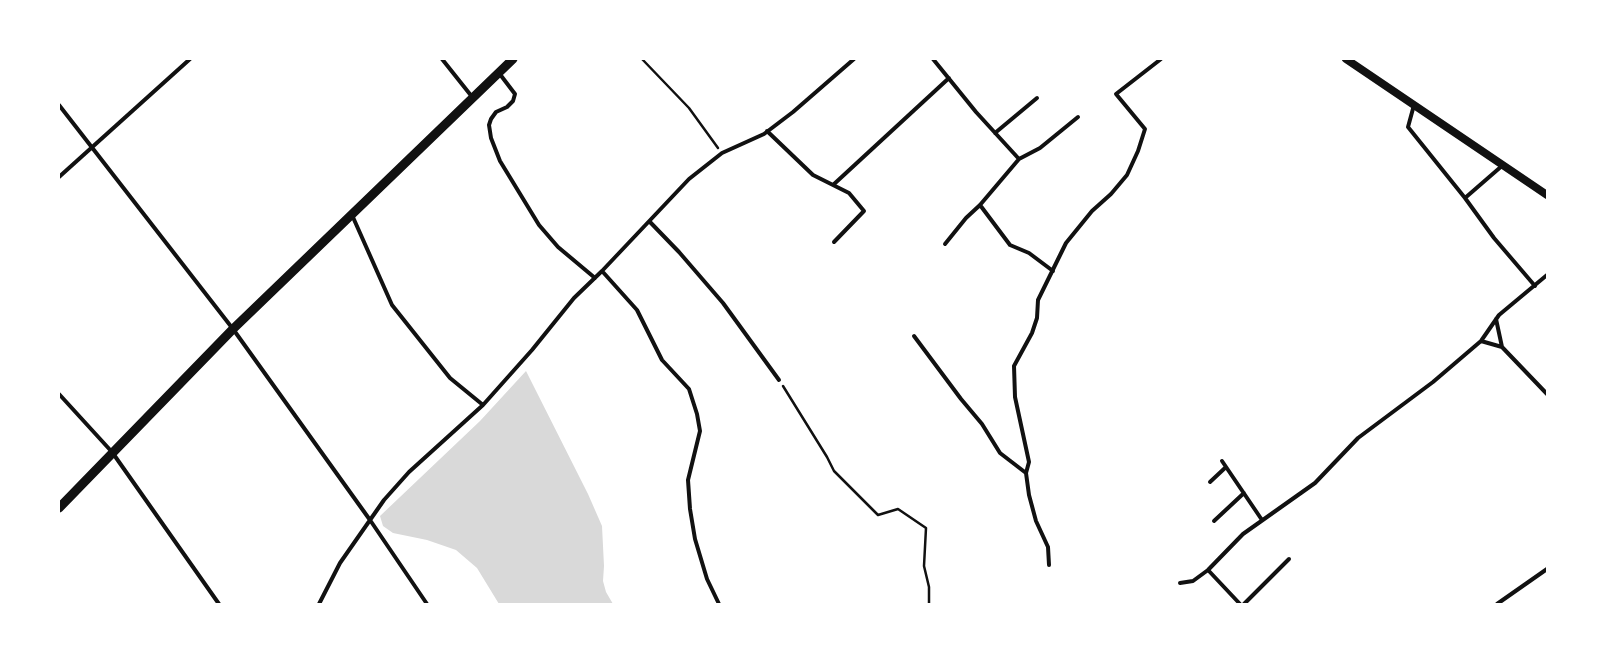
<!DOCTYPE html>
<html>
<head>
<meta charset="utf-8">
<style>
	body { margin:0 }
	#map { position:relative; width:1606px; height:663px; overflow:hidden; background:#fff; font-family:"Golos Text",sans-serif }
	canvas { display:block }
	.frame { position:absolute; inset:0; border:60px solid #fff; pointer-events:none }
</style>
</head>
<body>
<div id="map">
<canvas width="1606" height="663"></canvas>
<div class="frame"></div>
</div>
<script>
const g = document.querySelector('canvas').getContext('2d');
g.lineJoin = 'round';
function fillPath(path, color) { g.fillStyle = color; g.fill(path, 'evenodd'); }
const toPath = rows => new Path2D(rows.map(r => 'M' + r).join(''));
function strokePath(path, color, width, dash) { g.strokeStyle = color; g.lineWidth = width; g.lineCap = dash ? 'butt' : 'round'; g.setLineDash(dash || []); g.stroke(path); }
const water = toPath([
	[526,371,588,494,602,526,604,566,603,581,606,592,613,604,499,604,477,568,456,550,427,540,393,533,383,526,380,516,480,421]
]);
const path = toPath([
	[642,59,689,108,718,148],
	[783,386,827,457,834,471,878,515,898,509,926,528,924,566,929,587,929,604]
]);
const minor = toPath([
	[442,59,473,98],
	[933,59,976,112,1019,159],
	[499,73,515,94,513,101,507,107,496,112,491,119,489,125,491,138,500,161,539,225,558,247,595,278],
	[59,105,233,329,370,520,427,604],
	[1414,105,1408,127,1465,198,1494,238,1535,286],
	[767,131,813,175,849,193,864,211,834,242],
	[995,133,1037,98],
	[59,177,190,59],
	[833,185,949,78],
	[1465,198,1503,165],
	[980,205,1010,245,1029,253,1053,271],
	[352,215,392,305,450,378,483,405],
	[650,222,679,252,723,303,779,380],
	[945,244,966,218,980,205,1019,159,1040,148,1078,117],
	[602,271,637,310,662,360,689,389,697,414,700,431,688,480,690,509,695,539,707,579,719,604],
	[1496,319,1502,347,1547,394],
	[914,336,961,399,982,424,1000,453,1026,473],
	[1481,341,1502,347],
	[59,394,112,452,219,604],
	[1222,461,1262,520],
	[1210,482,1226,467],
	[1214,521,1244,493],
	[1049,565,1048,547,1036,521,1029,495,1026,473,1029,462,1015,397,1014,366,1032,333,1037,318,1038,300,1066,243,1092,211,1111,194,1127,175,1138,151,1145,129,1116,94,1161,59],
	[1208,570,1240,604],
	[1180,583,1193,581,1208,570,1243,534,1315,483,1358,438,1433,382,1481,341,1499,315,1547,275],
	[319,604,340,563,384,500,409,472,483,405,532,350,574,298,602,271,689,179,722,153,764,134,793,112,854,59],
	[1244,604,1289,559],
	[1497,604,1547,569]
]);
const secondary = toPath([
	[1346,59,1547,195]
]);
const primary = toPath([
	[59,508,233,329,513,59]
]);
fillPath(water, '#d9d9d9');
strokePath(path, '#111', 2.5);
strokePath(minor, '#111', 4);
strokePath(secondary, '#111', 8);
strokePath(primary, '#111', 9);
</script>
</body>
</html>
